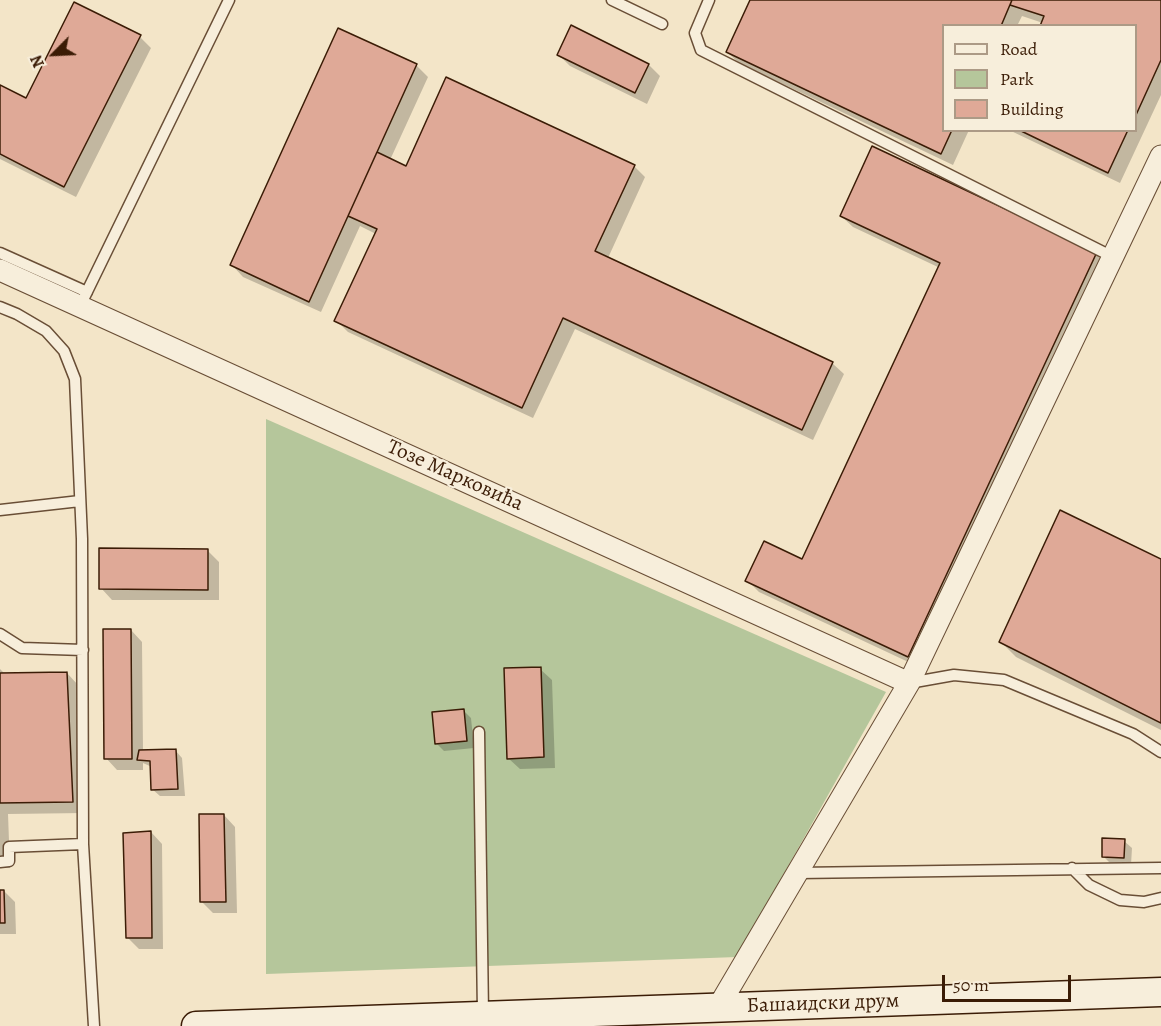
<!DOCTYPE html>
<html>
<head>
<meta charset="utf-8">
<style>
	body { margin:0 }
	#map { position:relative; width:1161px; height:1026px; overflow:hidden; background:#f3e5c8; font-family:Alegreya,serif }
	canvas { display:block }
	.legend { position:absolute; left:942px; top:24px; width:195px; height:108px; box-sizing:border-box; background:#f7eedb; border:2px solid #ac9a86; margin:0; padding:8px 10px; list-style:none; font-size:18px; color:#3b1c06 }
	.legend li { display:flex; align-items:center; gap:12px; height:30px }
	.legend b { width:30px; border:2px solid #ac9a86 }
	.north { position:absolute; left:24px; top:24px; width:60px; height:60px; -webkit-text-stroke:4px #f7eedb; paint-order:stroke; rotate:246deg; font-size:16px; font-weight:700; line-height:24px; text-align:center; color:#3b1c06 }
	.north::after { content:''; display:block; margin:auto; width:21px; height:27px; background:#3b1c06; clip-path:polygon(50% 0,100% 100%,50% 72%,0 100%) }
	.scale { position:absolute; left:942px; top:975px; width:129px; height:27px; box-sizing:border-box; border:3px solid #3b1c06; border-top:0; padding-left:8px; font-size:18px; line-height:21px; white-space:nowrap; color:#3b1c06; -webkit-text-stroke:4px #f7eedb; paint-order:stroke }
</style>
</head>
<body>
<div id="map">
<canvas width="1161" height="1026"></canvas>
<ul class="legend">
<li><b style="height:8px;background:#f7eedb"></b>Road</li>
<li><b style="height:16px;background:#b5c69b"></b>Park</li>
<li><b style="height:16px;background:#dfa997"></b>Building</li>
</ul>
<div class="north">N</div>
<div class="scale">50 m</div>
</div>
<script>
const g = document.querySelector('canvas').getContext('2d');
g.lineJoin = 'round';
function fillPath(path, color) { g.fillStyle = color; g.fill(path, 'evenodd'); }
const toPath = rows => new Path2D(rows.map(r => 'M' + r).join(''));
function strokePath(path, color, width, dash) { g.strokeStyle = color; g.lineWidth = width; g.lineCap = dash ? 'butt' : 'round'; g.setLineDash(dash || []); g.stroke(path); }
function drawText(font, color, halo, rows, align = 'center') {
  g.font = font + ' Alegreya,serif'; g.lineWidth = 4.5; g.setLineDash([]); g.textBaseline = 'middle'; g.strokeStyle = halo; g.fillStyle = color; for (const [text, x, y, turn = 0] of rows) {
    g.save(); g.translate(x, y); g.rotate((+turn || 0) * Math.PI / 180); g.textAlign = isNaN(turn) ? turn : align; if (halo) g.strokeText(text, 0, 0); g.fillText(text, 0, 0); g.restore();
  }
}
const green = toPath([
	[266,419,886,692,737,957,266,974]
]);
const shadow = toPath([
	[752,0,1161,0,1161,95,1120,183,1009,130,1136,130,1136,26,1043,23,1022,16,1017,26,944,26,944,130,969,130,953,165,739,63,727,52],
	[339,30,417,66,428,77,390,160,406,168,634,166,645,177,608,258,832,363,844,374,813,440,575,329,533,418,348,332,336,320,376,234,360,226,321,312,243,277,232,265],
	[140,37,151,48,76,197,0,159,0,87,26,100],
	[559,55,649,65,660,76,647,104,570,66],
	[841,216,1096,254,1107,265,919,667,759,592,747,580,803,561,940,268,853,227],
	[208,551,219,562,219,600,112,600,101,588],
	[1161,560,1161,730,1016,657,1000,641],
	[131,630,142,642,143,751,175,750,182,758,185,796,160,796,152,789,152,767,143,763,143,770,117,770,106,758],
	[0,669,6,675,67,673,78,685,84,813,8,814,10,868,0,868],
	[540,669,552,680,555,768,520,769,508,758],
	[464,711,471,718,474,748,444,751,436,743],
	[224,815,235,827,237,913,213,913,202,902],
	[151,832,162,844,163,949,139,949,127,937],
	[1124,841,1132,848,1131,865,1111,864,1103,856],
	[0,891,4,891,15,902,16,934,0,934]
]);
const building = toPath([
	[750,0,1012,0,1001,26,944,26,944,130,952,130,941,154,726,52,750,0],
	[1012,0,1161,0,1161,60,1136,115,1136,26,1040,26,1044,16,1010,5,1012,0],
	[74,2,141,35,64,187,0,154,0,85,26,98,74,2],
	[571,25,649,64,635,93,557,55,571,25],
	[338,28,417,64,309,302,230,265,338,28],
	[446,77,635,165,595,251,833,362,802,430,563,318,522,408,334,321,377,229,348,216,377,152,406,166,446,77],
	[1019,130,1128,130,1108,173,1019,130],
	[872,146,1097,252,908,657,745,581,764,541,802,559,940,263,840,216,872,146],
	[1060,510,1161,559,1161,723,999,642,1060,510],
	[99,548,208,549,208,590,99,589,99,548],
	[103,629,131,629,132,759,104,759,103,629],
	[541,667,544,757,507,759,504,668,541,667],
	[67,672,73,802,0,803,0,673,67,672],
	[464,709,467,741,435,744,432,712,464,709],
	[176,749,178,789,151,790,150,761,137,760,139,750,176,749],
	[199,814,224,814,226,902,200,902,199,814],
	[151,831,152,938,126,938,123,833,151,831],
	[1102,838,1125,839,1124,858,1102,857,1102,838],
	[0,890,4,890,5,923,0,923,0,890]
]);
const lane = toPath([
	[612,0,662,24],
	[709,0,695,33,701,50,1113,257],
	[0,253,87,292],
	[80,306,229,0],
	[0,307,17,314,46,331,64,351,75,379,82,539,83,844,94,1026],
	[0,510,80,501],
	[0,634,22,648,83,650],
	[909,683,954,675,1004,680,1133,734,1161,752],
	[479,732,483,1014],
	[0,862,9,861,9,847,83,844],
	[1072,868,1089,885,1120,900,1144,902,1161,898],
	[797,873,1161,868]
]);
const street = toPath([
	[0,270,909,683],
	[717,1009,909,683,1161,156]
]);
const secondary = toPath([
	[196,1026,1161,992]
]);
const streetNames = [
	["Тозе Марковића",455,476,24],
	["Башаидски друм",823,1004,-2]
];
fillPath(green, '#b5c69b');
fillPath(shadow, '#0003');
fillPath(building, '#dfa997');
strokePath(building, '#3b1c06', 1.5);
strokePath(lane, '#694e36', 13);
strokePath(street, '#694e36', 23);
strokePath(secondary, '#3b1c06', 31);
strokePath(lane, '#f7eedb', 10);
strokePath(street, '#f7eedb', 21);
strokePath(secondary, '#f7eedb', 28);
drawText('21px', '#3b1c06', '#f7eedb', streetNames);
</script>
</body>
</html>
